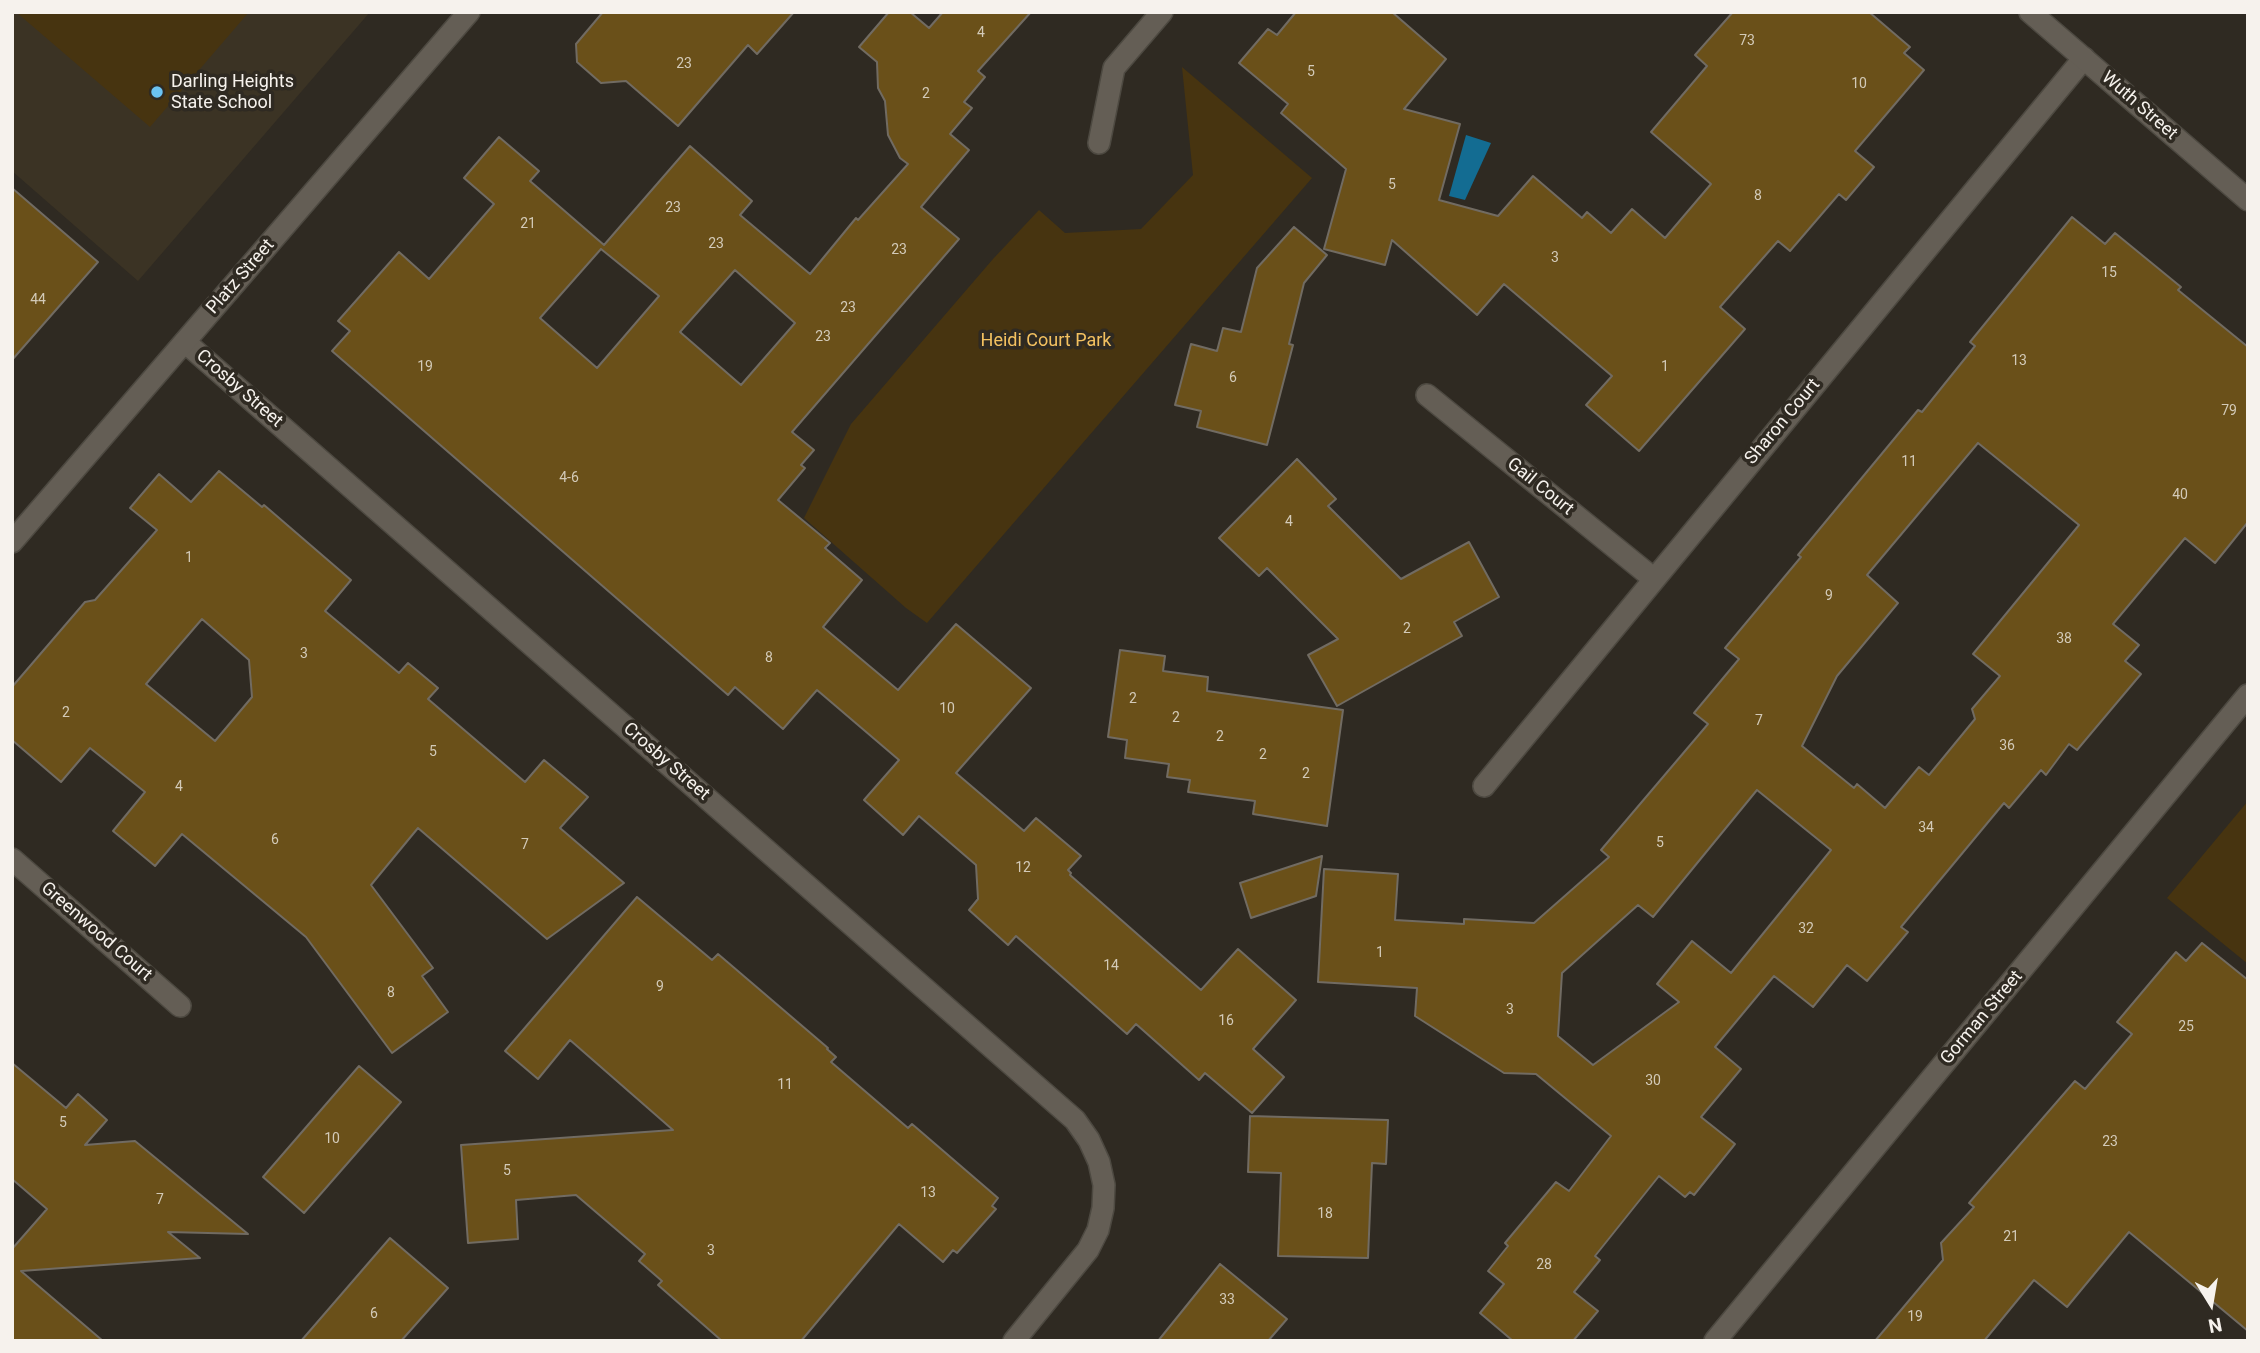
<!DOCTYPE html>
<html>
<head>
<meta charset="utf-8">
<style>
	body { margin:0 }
	#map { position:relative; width:2260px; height:1353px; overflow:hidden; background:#2f2a22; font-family:Roboto,sans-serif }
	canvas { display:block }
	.frame { position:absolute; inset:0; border:14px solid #f6f2ed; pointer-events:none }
	.north { position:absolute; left:2176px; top:1269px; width:70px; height:70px; -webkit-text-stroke:5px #2f2a22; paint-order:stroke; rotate:169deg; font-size:19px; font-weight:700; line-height:28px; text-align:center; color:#f6f2ed }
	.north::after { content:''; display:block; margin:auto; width:24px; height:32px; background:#f6f2ed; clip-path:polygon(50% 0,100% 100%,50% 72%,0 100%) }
</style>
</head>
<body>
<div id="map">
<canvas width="2260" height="1353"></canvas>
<div class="frame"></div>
<div class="north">N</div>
</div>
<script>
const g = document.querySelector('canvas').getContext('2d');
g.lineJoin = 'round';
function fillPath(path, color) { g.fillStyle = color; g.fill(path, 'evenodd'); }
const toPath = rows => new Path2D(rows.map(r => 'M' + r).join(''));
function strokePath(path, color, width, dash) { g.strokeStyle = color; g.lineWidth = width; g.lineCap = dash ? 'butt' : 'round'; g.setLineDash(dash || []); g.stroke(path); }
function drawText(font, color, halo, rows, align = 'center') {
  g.font = font + ' Roboto,sans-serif'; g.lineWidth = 7; g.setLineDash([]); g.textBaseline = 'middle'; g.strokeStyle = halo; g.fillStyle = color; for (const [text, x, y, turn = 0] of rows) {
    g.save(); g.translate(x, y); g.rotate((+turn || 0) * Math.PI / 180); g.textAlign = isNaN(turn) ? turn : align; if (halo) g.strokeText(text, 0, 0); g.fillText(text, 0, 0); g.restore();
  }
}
const built = toPath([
	[12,12,370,12,138,281,12,171]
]);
const green = toPath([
	[16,12,249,12,150,127],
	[1182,67,1312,178,927,623,906,608,804,518,851,424,993,259,1039,210,1065,233,1141,229,1193,175],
	[2248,801,2248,964,2167,898]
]);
const water = toPath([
	[1466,135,1491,143,1465,200,1449,196]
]);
const building = toPath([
	[603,12,794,12,757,54,748,45,678,126,626,81,601,83,577,62,576,44,603,12],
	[889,12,910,12,929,28,943,12,1031,12,978,71,985,77,964,102,972,108,950,134,969,150,921,207,959,239,792,432,814,450,801,465,805,468,778,500,830,543,825,548,862,580,823,627,898,690,956,624,1031,688,956,773,1024,831,1036,818,1081,856,1068,870,1071,873,1070,875,1201,990,1238,949,1296,1000,1253,1049,1284,1077,1252,1113,1205,1073,1199,1080,1136,1024,1127,1034,1016,936,1008,945,969,910,978,899,976,865,919,816,903,835,864,800,899,760,817,690,783,729,735,687,728,695,332,351,350,331,338,321,399,252,429,279,494,204,464,178,499,137,539,171,530,181,604,245,690,146,752,201,740,215,810,274,856,218,858,220,908,164,900,158,888,135,885,101,878,88,877,62,859,47,889,12],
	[601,249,659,296,597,368,540,318,601,249],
	[735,270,795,323,741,385,680,332,735,270],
	[1296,12,1392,12,1446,59,1404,109,1460,124,1439,200,1498,216,1533,176,1582,218,1587,212,1611,233,1632,209,1665,238,1711,184,1651,132,1707,66,1695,55,1733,12,1869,12,1910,47,1904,53,1924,70,1855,151,1874,167,1846,200,1839,194,1790,251,1778,241,1720,307,1745,329,1639,451,1586,405,1612,376,1504,284,1477,315,1392,240,1385,265,1324,249,1346,169,1281,113,1288,104,1239,63,1268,29,1277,35,1296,12],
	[12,188,98,262,12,360,12,188],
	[2072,217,2105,244,2115,233,2181,287,2178,290,2248,347,2248,522,2215,563,2185,538,2113,624,2139,645,2125,661,2141,674,2077,750,2069,744,2046,775,2041,770,2009,808,2004,803,1901,927,1908,932,1867,981,1847,965,1813,1007,1774,976,1715,1047,1741,1069,1701,1117,1735,1144,1694,1195,1690,1192,1685,1197,1659,1176,1595,1256,1600,1260,1574,1292,1598,1311,1573,1341,1513,1341,1480,1313,1504,1284,1488,1271,1508,1246,1505,1243,1556,1182,1569,1191,1611,1136,1536,1074,1504,1073,1415,1016,1417,988,1318,982,1324,869,1398,874,1395,920,1464,924,1464,919,1534,923,1609,857,1601,850,1708,724,1694,713,1739,659,1725,648,1801,557,1798,555,1918,410,1922,412,1975,346,1970,342,2072,217],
	[1978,443,2079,525,1973,654,2000,676,1972,709,1975,719,1929,775,1919,767,1885,808,1857,784,1854,788,1802,746,1837,676,1898,603,1867,575,1978,443],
	[1757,790,1831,850,1731,973,1692,941,1657,984,1679,1002,1593,1065,1558,1036,1562,973,1638,905,1653,917,1757,790],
	[1294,227,1327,255,1304,283,1289,344,1293,345,1267,445,1197,427,1201,411,1175,405,1191,344,1217,351,1223,328,1241,332,1257,268,1294,227],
	[1297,459,1336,499,1328,506,1401,579,1469,542,1499,597,1454,622,1462,636,1337,706,1308,655,1338,639,1267,568,1259,576,1219,538,1297,459],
	[219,471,262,507,264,505,351,580,325,611,399,673,408,663,438,688,428,699,525,782,544,760,588,797,560,828,624,883,547,939,418,828,371,885,433,968,422,976,448,1012,392,1053,306,937,182,834,155,866,113,831,145,792,90,748,61,782,12,740,12,687,85,602,95,600,157,530,130,508,159,474,191,502,219,471],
	[202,619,249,660,252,697,215,741,146,684,202,619],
	[1120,650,1165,656,1163,671,1208,677,1207,691,1343,710,1327,826,1253,814,1255,801,1188,792,1190,780,1167,777,1169,764,1125,758,1127,740,1108,737,1120,650],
	[1322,856,1316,896,1251,918,1240,883,1322,856],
	[637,897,712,960,718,954,828,1048,827,1049,836,1057,831,1062,908,1128,912,1124,998,1198,992,1206,996,1209,957,1253,953,1250,943,1262,899,1224,801,1341,722,1341,658,1285,662,1281,639,1261,645,1254,576,1195,516,1200,518,1239,468,1243,461,1145,673,1130,570,1040,538,1079,505,1051,637,897],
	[2202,943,2248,980,2248,1331,2129,1232,2067,1307,2034,1280,1984,1341,1875,1341,1943,1260,1941,1243,1974,1207,1969,1203,2075,1081,2085,1089,2132,1034,2117,1022,2176,952,2186,961,2202,943],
	[12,1063,66,1108,78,1094,107,1120,85,1145,135,1141,248,1234,168,1232,200,1258,21,1271,103,1341,12,1341,12,1249,47,1209,12,1179,12,1063],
	[359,1066,401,1102,304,1213,263,1177,359,1066],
	[1250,1116,1388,1120,1386,1164,1372,1163,1368,1258,1278,1256,1281,1173,1248,1172,1250,1116],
	[390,1238,448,1288,401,1341,301,1341,390,1238],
	[1220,1264,1287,1319,1268,1341,1158,1341,1220,1264]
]);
const minor = toPath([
	[1099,143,1114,68,1162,12],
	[185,342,1075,1120,1089,1140,1099,1162,1104,1185,1103,1208,1098,1230,1088,1250,1014,1341],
	[1427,395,1654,579],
	[1484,786,2084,58],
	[12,859,180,1006],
	[1715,1341,2248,695]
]);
const tertiary = toPath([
	[2030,12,2248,200],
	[12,542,469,12]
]);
const markers = [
	[157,92,7,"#6bc3f2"]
];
const numberNames = [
	["4",981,33],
	["73",1747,41],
	["23",684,64],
	["5",1311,72],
	["10",1859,84],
	["2",926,94],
	["5",1392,185],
	["8",1758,196],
	["23",673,208],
	["21",528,224],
	["23",716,244],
	["23",899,250],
	["3",1555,258],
	["15",2109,273],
	["44",38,300],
	["23",848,308],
	["23",823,337],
	["13",2019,361],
	["19",425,367],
	["1",1665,367],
	["6",1233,378],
	["79",2229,411],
	["11",1909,462],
	["4-6",569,478],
	["40",2180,495],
	["4",1289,522],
	["1",189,558],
	["9",1829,596],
	["2",1407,629],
	["38",2064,639],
	["3",304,654],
	["8",769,658],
	["2",1133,699],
	["10",947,709],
	["2",66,713],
	["2",1176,718],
	["7",1759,721],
	["2",1220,737],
	["36",2007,746],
	["5",433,752],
	["2",1263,755],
	["2",1306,774],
	["4",179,787],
	["34",1926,828],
	["6",275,840],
	["5",1660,843],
	["7",525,845],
	["12",1023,868],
	["32",1806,929],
	["1",1380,953],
	["14",1111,966],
	["9",660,987],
	["8",391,993],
	["3",1510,1010],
	["16",1226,1021],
	["25",2186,1027],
	["30",1653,1081],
	["11",785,1085],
	["5",63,1123],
	["10",332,1139],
	["23",2110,1142],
	["5",507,1171],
	["13",928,1193],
	["7",160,1200],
	["18",1325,1214],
	["21",2011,1237],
	["3",711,1251],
	["28",1544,1265],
	["33",1227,1300],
	["6",374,1314],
	["19",1915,1317]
];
const poiNames = [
	["Darling Heights",171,82],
	["State School",171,103]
];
const streetNames = [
	["Wuth Street",2139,106,41],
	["Platz Street",241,277,-49],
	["Crosby Street",239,389,41],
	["Sharon Court",1783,422,-50],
	["Gail Court",1540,487,39],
	["Crosby Street",666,762,41],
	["Greenwood Court",96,932,41],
	["Gorman Street",1982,1018,-50]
];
const parkNames = [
	["Heidi Court Park",1046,341]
];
fillPath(built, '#3b3324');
fillPath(green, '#473410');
fillPath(water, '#136c92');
fillPath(building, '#6a5019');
strokePath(building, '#716b62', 2);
strokePath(minor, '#4d4941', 24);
strokePath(tertiary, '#4d4941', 24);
strokePath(minor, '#645e55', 21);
strokePath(tertiary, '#645e55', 21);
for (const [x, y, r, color] of markers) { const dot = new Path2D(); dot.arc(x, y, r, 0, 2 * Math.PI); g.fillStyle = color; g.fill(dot); strokePath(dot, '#2f2a22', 2.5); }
drawText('14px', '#d3cab8', null, numberNames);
drawText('18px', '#f6f2ed', '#2f2a22', poiNames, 'left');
drawText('18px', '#f6f2ed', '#2f2a22', streetNames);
drawText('18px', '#f3c160', '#2f2a22', parkNames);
</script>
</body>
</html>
